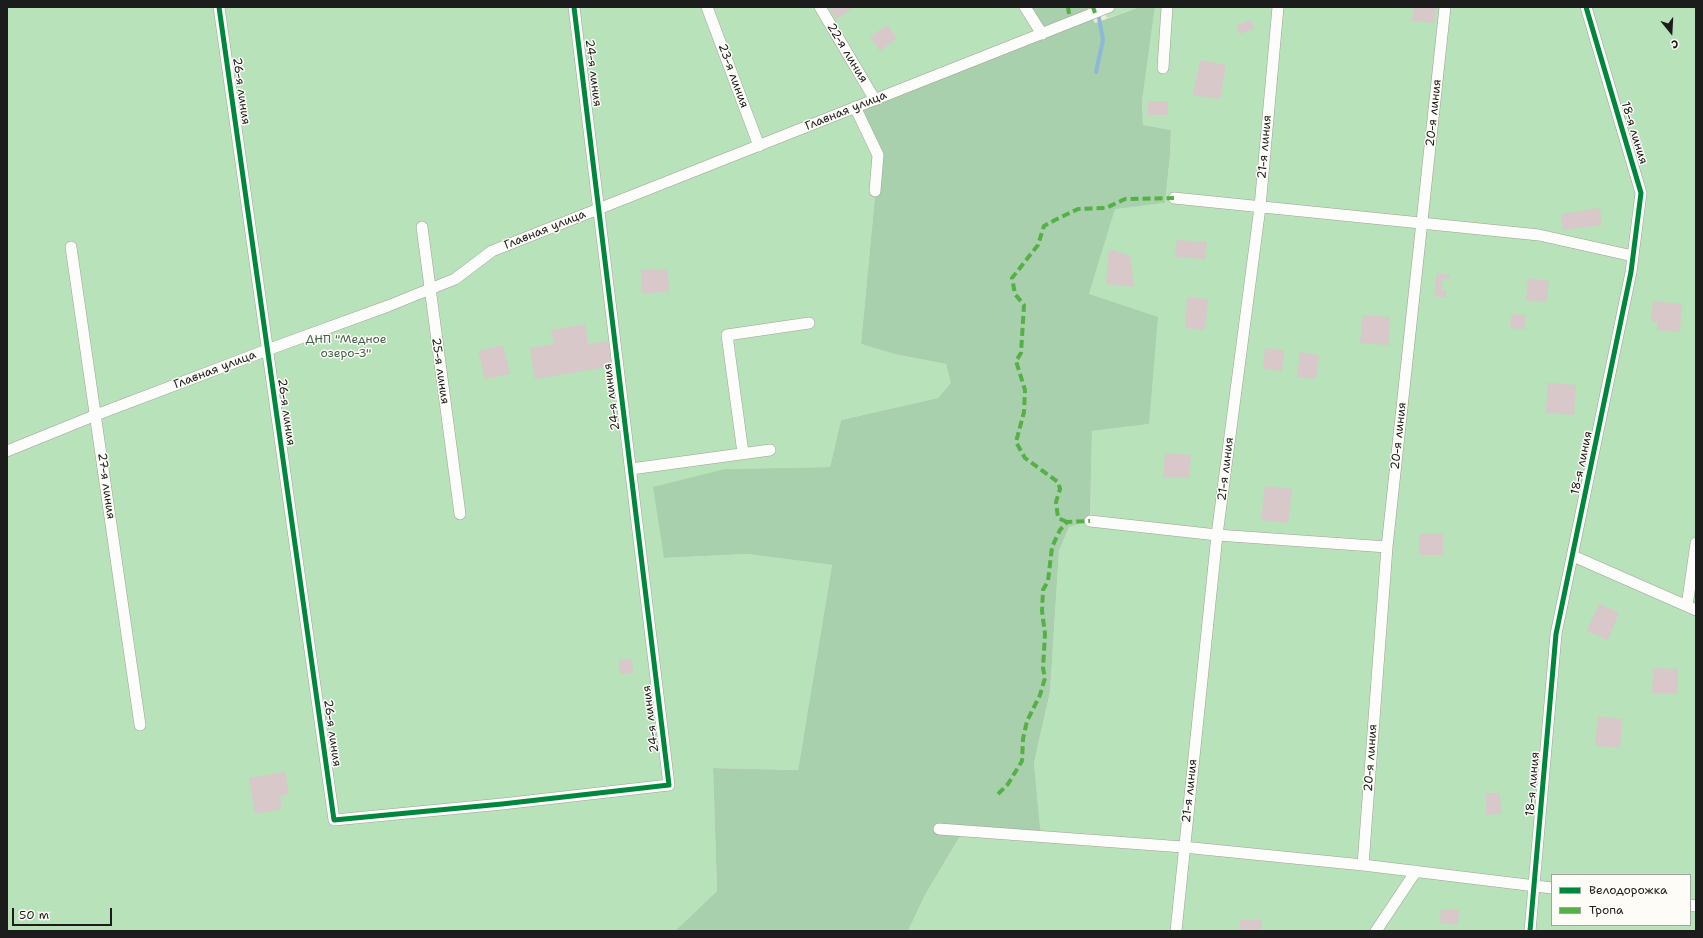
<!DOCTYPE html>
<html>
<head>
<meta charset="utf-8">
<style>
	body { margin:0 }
	#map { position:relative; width:1703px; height:938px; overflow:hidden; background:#ece8db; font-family:"Shantell Sans",sans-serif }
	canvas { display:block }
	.frame { position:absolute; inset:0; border:8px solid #1c1c1c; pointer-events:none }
	.legend { position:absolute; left:1551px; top:874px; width:140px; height:52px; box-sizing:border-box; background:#fdfcf7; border:1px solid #a3a29f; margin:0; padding:5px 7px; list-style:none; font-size:12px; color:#1c1c1c }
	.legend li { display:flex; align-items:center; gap:8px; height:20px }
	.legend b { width:20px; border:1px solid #a3a29f }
	.north { position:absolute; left:1651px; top:12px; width:40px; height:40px; -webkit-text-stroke:3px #fdfcf7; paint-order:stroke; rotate:162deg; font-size:11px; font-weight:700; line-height:16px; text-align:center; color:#1c1c1c }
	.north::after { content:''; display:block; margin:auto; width:14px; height:18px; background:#1c1c1c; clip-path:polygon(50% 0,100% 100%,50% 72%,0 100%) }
	.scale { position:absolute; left:12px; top:908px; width:100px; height:18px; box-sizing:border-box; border:2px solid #1c1c1c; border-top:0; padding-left:5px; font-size:12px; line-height:14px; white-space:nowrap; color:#1c1c1c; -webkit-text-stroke:3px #fdfcf7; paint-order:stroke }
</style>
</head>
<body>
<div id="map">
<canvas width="1703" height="938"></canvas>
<div class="frame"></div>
<ul class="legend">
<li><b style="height:5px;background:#00873e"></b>Велодорожка</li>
<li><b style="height:5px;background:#55b145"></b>Тропа</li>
</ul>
<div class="north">С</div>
<div class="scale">50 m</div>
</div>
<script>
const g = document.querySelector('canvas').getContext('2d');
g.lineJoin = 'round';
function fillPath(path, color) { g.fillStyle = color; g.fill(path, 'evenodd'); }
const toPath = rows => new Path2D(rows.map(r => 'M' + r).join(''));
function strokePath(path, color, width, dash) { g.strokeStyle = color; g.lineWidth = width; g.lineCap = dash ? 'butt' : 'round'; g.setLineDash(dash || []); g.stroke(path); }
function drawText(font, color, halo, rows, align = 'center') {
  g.font = font + ' "Shantell Sans",sans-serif'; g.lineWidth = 3; g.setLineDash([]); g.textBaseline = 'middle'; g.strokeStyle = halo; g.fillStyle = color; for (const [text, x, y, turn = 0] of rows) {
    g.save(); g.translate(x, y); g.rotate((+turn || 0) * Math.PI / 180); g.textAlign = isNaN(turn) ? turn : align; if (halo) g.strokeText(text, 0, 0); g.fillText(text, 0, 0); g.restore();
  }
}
const green = toPath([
	[7,7,1025,7,1042,34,878,155,877,174,861,344,894,354,946,364,952,383,938,398,841,420,830,467,725,469,664,558,747,554,832,565,798,770,713,768,717,891,675,931,7,931],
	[1102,7,1140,7,1107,18],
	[1155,7,1696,7,1696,931,908,931,925,895,963,831,1041,837,1034,763,1050,692,1059,551,1069,527,1090,521,1092,431,1149,424,1089,294,1115,208,1165,203,1170,157,1171,130,1143,125,1142,101],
	[1552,875,1690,875,1690,925,1552,925]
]);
const forest = toPath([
	[1025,7,1087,7,1095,23,1140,7,1155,7,1142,101,1143,125,1171,130,1170,156,1165,203,1115,209,1089,294,1158,317,1149,424,1092,431,1090,521,1069,527,1059,551,1050,692,1034,763,1041,837,963,831,925,895,908,931,675,931,717,891,713,768,798,770,832,565,747,554,664,558,653,487,725,469,830,467,841,420,938,398,951,383,946,364,894,354,861,344,877,174,878,155,858,106,1042,34]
]);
const stream = toPath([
	[1096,72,1103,40,1099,18]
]);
const building = toPath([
	[834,7,850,7,851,9,836,19,830,10],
	[1414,7,1436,7,1434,23,1412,21],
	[1251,20,1254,29,1239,34,1236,25],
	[887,25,897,38,880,51,870,37],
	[1200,60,1226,65,1220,99,1193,95],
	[1148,101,1168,101,1168,115,1148,115],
	[1600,208,1602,225,1563,230,1561,214],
	[1177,240,1207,242,1205,259,1175,257],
	[1109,249,1130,256,1134,287,1106,284],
	[668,269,669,292,641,293,641,270],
	[1437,273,1450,275,1450,279,1443,278,1441,290,1447,291,1445,298,1434,296],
	[1528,278,1549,281,1546,302,1526,300],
	[1187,297,1208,299,1205,330,1185,328],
	[1653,301,1682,304,1680,332,1657,330,1657,322,1651,321],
	[1511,314,1526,315,1524,329,1510,328],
	[1363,315,1390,317,1388,345,1360,343],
	[585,324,588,344,608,341,612,366,535,379,530,348,554,344,551,330],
	[503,345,510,374,485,379,478,351],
	[1265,348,1284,350,1282,371,1263,369],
	[1300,352,1319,355,1316,379,1297,377],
	[1548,383,1576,385,1574,415,1546,413],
	[1165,453,1191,455,1189,478,1163,477],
	[1265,486,1292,489,1288,523,1261,520],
	[1443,533,1443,555,1419,555,1419,534],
	[1599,604,1619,612,1608,640,1587,631],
	[632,659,633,673,620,674,619,660],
	[1653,668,1678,669,1678,694,1652,693],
	[1598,716,1622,719,1620,748,1595,746],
	[285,772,289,794,280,796,282,809,255,814,249,778],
	[1486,793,1500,793,1501,814,1486,815],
	[1441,909,1459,910,1458,925,1440,923],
	[1240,920,1262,920,1262,931,1240,931]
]);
const street = toPath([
	[219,7,334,820,502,804,669,785,574,7],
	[707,7,759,146],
	[820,7,875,100],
	[1025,7,1042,34],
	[1163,68,1167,7],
	[855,107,878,155,875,191],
	[1174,198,1539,235,1633,256],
	[422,227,460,514],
	[71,247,140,725],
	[7,451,96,415,267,350,388,306,455,279,492,251,1109,7],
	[743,453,727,335,809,323],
	[631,469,770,450],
	[1090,521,1217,535,1387,547],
	[1573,556,1696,610],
	[1687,606,1696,543],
	[939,829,1183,847,1363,865,1552,888],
	[1363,865,1387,547,1445,7],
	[1690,905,1696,906],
	[1176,931,1217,535,1260,207,1278,7],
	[1376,931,1416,871],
	[1530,931,1556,634,1631,272,1641,193,1586,7]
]);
const quiet = toPath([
	[1068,7,1069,14],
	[1093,7,1095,13],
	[1067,522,1058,518,1056,502,1060,489,1058,482,1025,458,1016,442,1024,412,1025,390,1016,361,1021,353,1024,305,1015,294,1012,278,1038,245,1044,226,1055,220,1078,209,1106,208,1125,199,1174,198],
	[998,794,1008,784,1022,761,1023,739,1027,721,1040,695,1045,678,1043,668,1045,634,1042,611,1043,590,1048,581,1052,547,1060,530,1067,522,1090,521]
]);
const cycleway = toPath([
	[219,7,334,820,502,804,669,785,574,7],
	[1530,931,1556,634,1631,272,1641,193,1586,7]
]);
const streetNames = [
	["22-я линия",847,53,59],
	["24-я линия",593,73,83],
	["23-я линия",733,76,70],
	["26-я линия",241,91,82],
	["Главная улица",846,111,-22],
	["20-я линия",1434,113,-84],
	["18-я линия",1634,133,73],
	["21-я линия",1265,147,-85],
	["Главная улица",545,230,-22],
	["Главная улица",215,370,-21],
	["25-я линия",440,371,82],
	["24-я линия",612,397,-97],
	["26-я линия",286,412,82],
	["20-я линия",1399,436,-84],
	["18-я линия",1582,463,-78],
	["21-я линия",1226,469,-83],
	["27-я линия",106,486,82],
	["24-я линия",651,719,-97],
	["26-я линия",332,733,82],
	["20-я линия",1371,758,-86],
	["18-я линия",1533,784,-85],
	["21-я линия",1190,791,-84]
];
const parkNames = [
	["ДНП \"Медное",346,340],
	["озеро-3\"",346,354]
];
fillPath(green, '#b7e2ba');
fillPath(forest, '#a8d0ac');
strokePath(stream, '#8cb9d8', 4);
fillPath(building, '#d8c8c9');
strokePath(street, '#a19f97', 12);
strokePath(street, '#fcfcfa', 11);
strokePath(quiet, '#55b145', 4, [8, 4]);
strokePath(cycleway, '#00873e', 5);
drawText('12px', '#1c1c1c', '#fdfcf7', streetNames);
drawText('12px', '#43604a', '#fdfcf7', parkNames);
</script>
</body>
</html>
